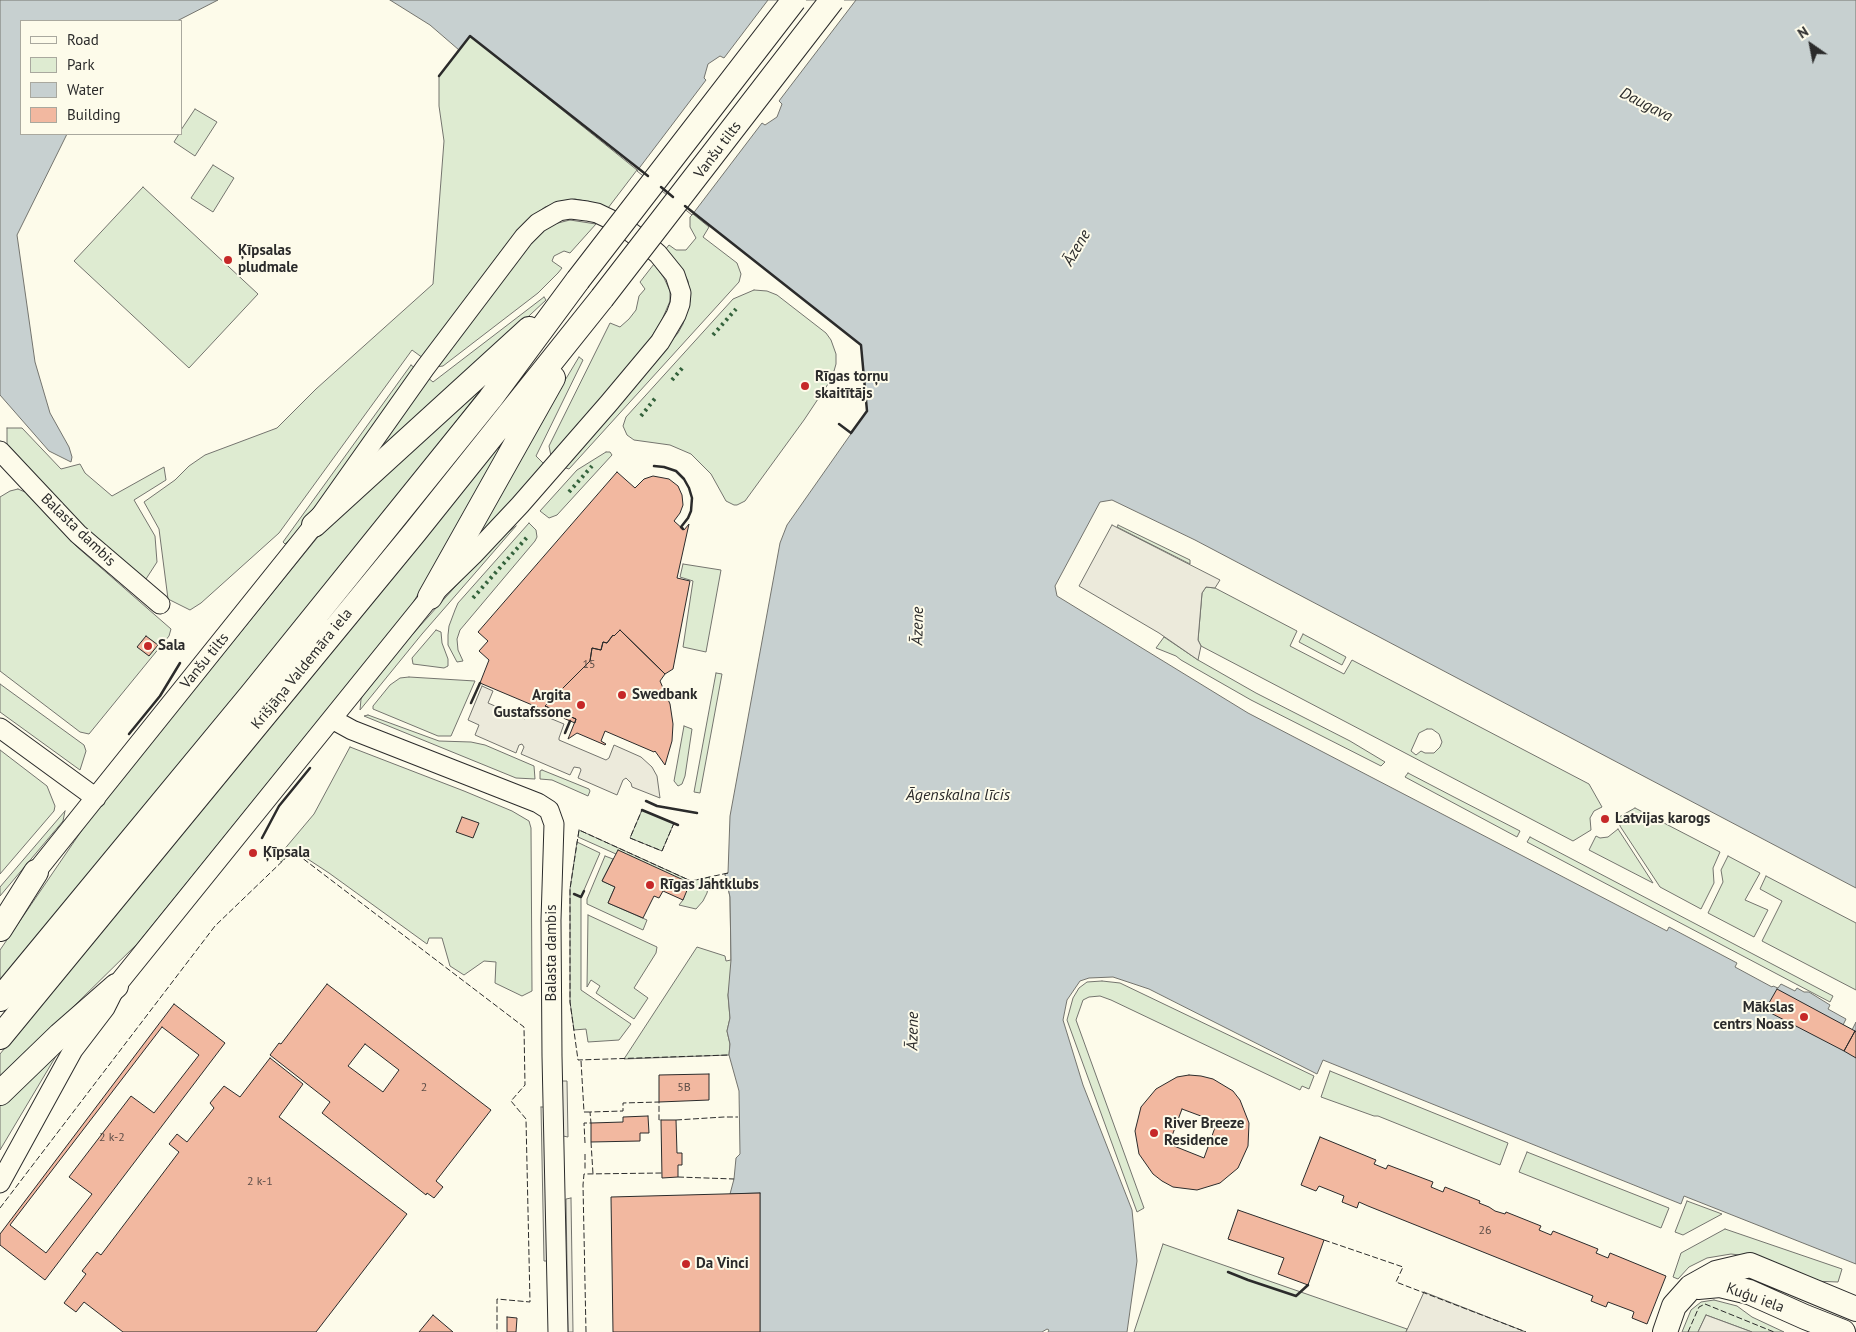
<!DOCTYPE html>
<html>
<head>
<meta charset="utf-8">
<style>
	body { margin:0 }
	#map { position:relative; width:1856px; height:1332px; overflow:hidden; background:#fdfbea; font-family:"PT Sans",sans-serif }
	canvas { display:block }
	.legend { position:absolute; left:20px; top:20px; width:162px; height:115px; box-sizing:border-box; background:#fdfbea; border:1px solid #a9a89e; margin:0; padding:6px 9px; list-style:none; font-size:15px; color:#2b2b2b }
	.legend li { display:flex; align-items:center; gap:10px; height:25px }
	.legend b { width:25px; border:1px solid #a9a89e }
	.north { position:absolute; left:1786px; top:20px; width:50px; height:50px; -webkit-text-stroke:4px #fdfbea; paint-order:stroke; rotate:327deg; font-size:14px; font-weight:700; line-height:20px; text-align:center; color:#2b2b2b }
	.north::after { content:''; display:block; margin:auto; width:18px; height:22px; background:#2b2b2b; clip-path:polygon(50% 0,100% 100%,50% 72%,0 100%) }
</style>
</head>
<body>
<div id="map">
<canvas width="1856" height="1332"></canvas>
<ul class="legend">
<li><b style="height:6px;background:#fdfbea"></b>Road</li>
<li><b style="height:14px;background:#deebd1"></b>Park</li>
<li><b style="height:14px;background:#c7d0d0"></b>Water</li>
<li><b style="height:14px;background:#f2b8a0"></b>Building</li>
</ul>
<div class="north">N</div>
</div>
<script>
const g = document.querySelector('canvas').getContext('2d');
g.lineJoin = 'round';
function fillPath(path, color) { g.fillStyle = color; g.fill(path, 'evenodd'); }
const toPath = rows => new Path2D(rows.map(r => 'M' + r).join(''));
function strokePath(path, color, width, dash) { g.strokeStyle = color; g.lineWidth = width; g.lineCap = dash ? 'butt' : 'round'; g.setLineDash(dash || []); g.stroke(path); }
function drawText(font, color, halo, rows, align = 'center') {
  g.font = font + ' "PT Sans",sans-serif'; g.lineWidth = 4; g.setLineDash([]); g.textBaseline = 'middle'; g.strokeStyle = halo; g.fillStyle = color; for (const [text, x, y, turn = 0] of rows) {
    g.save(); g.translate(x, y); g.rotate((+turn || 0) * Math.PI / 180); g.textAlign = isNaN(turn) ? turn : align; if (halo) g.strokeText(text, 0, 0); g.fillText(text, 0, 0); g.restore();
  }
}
const green = toPath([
	[470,36,637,170,608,208,585,201,575,199,562,201,545,207,528,220,502,250,423,358,412,350,279,533,201,603,190,610,168,599,159,529,144,502,175,480,189,466,205,455,277,428,316,389,433,284,444,141,439,106,439,76,470,36],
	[195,109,217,122,195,156,174,142,179,134,181,134,181,130,195,109],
	[213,165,234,178,213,212,191,198,213,165],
	[143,187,258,294,189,368,74,261,143,187],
	[693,214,709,227,703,237,737,263,741,274,739,282,569,469,563,467,631,390,678,333,683,324,690,301,688,281,680,266,665,250,669,245,676,250,686,250,696,238,690,227,690,217,693,214],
	[570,220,596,224,570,253,564,251,554,256,552,261,562,268,558,273,538,293,443,366,435,367,526,248,546,229,554,224,570,220],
	[654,264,664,278,670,291,670,301,661,322,643,350,551,456,549,446,610,323,620,327,629,319,636,310,639,296,645,289,640,282,654,264],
	[754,290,767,291,777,295,826,333,831,340,836,354,836,364,832,378,804,420,745,501,737,505,734,505,726,501,711,474,691,454,670,445,634,440,627,435,623,426,626,417,733,299,754,290],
	[544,297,546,300,500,343,370,463,427,377,433,382,544,297],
	[579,357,583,360,536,456,544,464,467,550,531,437,579,357],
	[411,365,416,369,296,533,285,544,283,542,411,365],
	[477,389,479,392,382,517,0,981,0,950,93,814,330,522,477,389],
	[515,422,445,549,411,606,137,944,0,1079,0,1054,515,422],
	[7,428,22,428,61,469,80,464,85,473,112,496,164,467,166,480,134,500,155,536,157,562,146,579,119,562,80,523,7,444,7,428],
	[606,452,610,452,612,455,557,515,549,518,540,511,577,470,606,452],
	[18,489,25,492,76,546,171,629,169,636,89,734,80,732,0,671,0,497,10,491,18,489],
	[529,523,536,530,537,537,535,541,460,630,457,639,458,650,463,661,457,662,448,645,448,635,449,626,455,610,458,603,529,523],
	[1118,525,1190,560,1190,564,1117,527,1118,525],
	[516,526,422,634,360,710,361,699,364,693,403,645,496,541,516,526],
	[683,564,721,570,706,652,683,647,693,581,680,577,683,564],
	[1206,587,1215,588,1297,631,1290,646,1344,674,1352,660,1589,784,1602,807,1594,811,1590,818,1591,830,1573,841,1201,646,1198,640,1202,593,1206,587],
	[1427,729,1432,729,1439,734,1442,742,1440,747,1434,753,1425,753,1421,751,1416,755,1411,751,1419,733,1427,729],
	[436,630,441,632,442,643,448,659,448,666,444,668,413,664,412,658,436,630],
	[1303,634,1346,657,1342,665,1299,642,1303,634],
	[1164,637,1198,660,1256,693,1350,741,1385,762,1381,766,1251,700,1181,660,1176,656,1156,648,1164,637],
	[716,673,722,674,700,793,694,792,716,673],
	[409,677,475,681,451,736,438,736,373,709,373,706,390,685,400,678,409,677],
	[0,684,84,745,86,751,80,770,0,712,0,684],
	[368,715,439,741,471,742,485,745,534,766,535,779,516,778,364,716,368,715],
	[684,726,692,729,685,776,682,784,678,786,674,781,684,726],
	[350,747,464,791,512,811,529,821,531,828,532,991,522,996,495,983,496,962,484,961,464,975,450,966,442,938,429,938,427,944,329,873,294,850,281,862,277,858,314,814,350,747],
	[0,750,47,786,55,806,54,811,0,874,0,750],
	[542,770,589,789,590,791,588,796,552,780,540,779,540,771,542,770],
	[1408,773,1454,797,1520,831,1517,837,1405,777,1408,773],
	[1635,808,1720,852,1713,868,1714,883,1701,909,1660,887,1620,826,1619,817,1635,808],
	[642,810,674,823,662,851,630,838,642,810],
	[65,811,63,821,0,896,0,887,65,811],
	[1618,829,1653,883,1589,850,1596,836,1600,838,1608,837,1618,829],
	[579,830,691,881,710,877,707,893,703,901,696,909,679,905,683,900,616,854,578,837,579,830],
	[1530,837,1833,996,1830,1002,1527,842,1530,837],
	[577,842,600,853,581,897,581,990,631,1024,619,1040,588,1042,586,1029,574,1030,570,1002,570,889,577,842],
	[605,856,613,859,602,881,615,887,608,903,647,920,643,930,587,904,587,899,605,856],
	[1728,856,1760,873,1745,900,1768,910,1754,937,1708,913,1723,882,1721,870,1728,856],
	[725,874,749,884,728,995,730,1018,727,1031,730,1044,729,1055,624,1059,697,947,725,956,726,961,731,960,730,897,725,874],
	[1766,876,1856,923,1856,990,1762,941,1782,901,1760,889,1766,876],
	[588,915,657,947,656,953,634,988,648,998,634,1019,596,993,600,986,591,980,587,987,588,915],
	[1102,981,1120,983,1314,1076,1309,1089,1302,1086,1300,1090,1111,1000,1100,996,1089,997,1083,1000,1076,1020,1144,1208,1137,1212,1067,1020,1073,998,1079,988,1087,982,1102,981],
	[65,1041,0,1150,0,1102,65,1041],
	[1330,1071,1508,1143,1500,1165,1378,1116,1374,1116,1321,1097,1330,1071],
	[1527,1152,1669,1208,1661,1228,1519,1172,1527,1152],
	[1687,1201,1722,1214,1683,1235,1675,1232,1687,1201],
	[1725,1229,1842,1269,1838,1282,1812,1281,1748,1256,1731,1254,1707,1258,1689,1267,1678,1279,1673,1277,1681,1253,1725,1229],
	[1163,1244,1407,1329,1406,1332,1134,1332,1163,1244],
	[1714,1300,1737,1306,1752,1317,1784,1332,1752,1332,1706,1315,1698,1332,1682,1332,1691,1310,1701,1302,1714,1300]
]);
const parking = toPath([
	[1112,525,1220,580,1215,588,1206,587,1202,593,1198,640,1201,646,1198,660,1159,633,1079,586,1112,525],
	[482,686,493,691,488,703,525,719,530,710,564,724,559,738,559,740,606,760,609,758,614,745,641,757,652,767,657,776,660,798,632,787,631,783,626,778,623,780,617,795,578,778,581,770,580,768,574,767,570,775,521,754,524,747,522,744,519,745,516,753,475,735,479,725,468,720,482,686],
	[562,1081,567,1081,568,1137,563,1136,562,1081],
	[541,1107,546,1107,549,1261,544,1261,541,1107],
	[571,1198,573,1332,568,1332,566,1199,571,1198],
	[1424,1292,1526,1332,1406,1332,1424,1292],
	[1706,1315,1752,1332,1698,1332,1706,1315]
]);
const water = toPath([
	[0,0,218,0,177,21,21,21,21,134,67,134,17,235,35,362,50,413,69,447,72,457,71,462,49,451,0,395,0,0],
	[390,0,1856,0,1856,888,1195,540,1112,500,1100,502,1055,586,1057,596,1248,713,1667,931,1669,927,1737,963,1735,967,1772,987,1773,986,1778,988,1781,984,1795,991,1797,988,1804,992,1809,992,1830,1005,1828,1009,1846,1019,1843,1025,1852,1030,1856,1022,1856,1264,1684,1196,1681,1204,1323,1060,1317,1074,1149,989,1113,977,1089,978,1080,981,1067,1000,1063,1020,1083,1085,1132,1210,1137,1261,1127,1332,1048,1332,1049,1330,1047,1329,1042,1332,760,1332,760,1193,730,1194,734,1179,736,1158,740,1154,739,1091,729,1055,730,1044,727,1031,730,1018,728,995,731,960,730,897,725,874,728,873,730,816,780,543,787,525,867,411,861,345,470,36,459,50,430,25,390,0]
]);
const pier = toPath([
	[768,0,856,0,779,101,782,104,777,117,765,125,762,123,692,215,637,171,706,80,704,78,708,64,720,56,724,58,768,0]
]);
const building = toPath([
	[617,472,635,488,644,479,653,476,669,479,678,486,682,495,683,505,680,513,674,521,684,530,689,524,677,578,690,581,673,669,665,674,620,630,614,636,613,635,607,643,603,642,601,650,592,648,590,661,545,706,576,719,575,723,480,683,489,660,479,651,488,641,478,632,617,472],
	[620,630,665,674,660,681,670,704,673,724,672,741,665,765,655,751,654,752,605,731,601,741,606,744,605,745,577,733,568,739,576,719,545,706,590,661,592,648,601,650,603,642,607,643,613,635,614,636,620,630],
	[146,636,158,645,149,656,137,647,146,636],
	[462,817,479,823,473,838,456,832,462,817],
	[618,850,690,883,683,900,663,891,659,898,654,896,643,918,608,903,615,887,602,881,618,850],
	[327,984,491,1110,436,1181,443,1187,434,1198,427,1193,426,1195,322,1113,330,1102,270,1055,279,1043,281,1044,327,984],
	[365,1044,399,1070,383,1092,348,1066,365,1044],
	[1777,989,1855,1031,1844,1051,1765,1010,1777,989],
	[174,1004,225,1043,45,1280,0,1245,0,1234,174,1004],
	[162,1027,199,1055,154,1113,131,1096,69,1177,92,1194,46,1253,10,1225,162,1027],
	[1855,1031,1856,1032,1856,1058,1844,1051,1855,1031],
	[270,1058,303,1084,279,1117,407,1214,316,1332,123,1332,84,1302,76,1312,64,1303,86,1274,82,1271,97,1252,101,1255,179,1152,169,1144,177,1134,187,1142,214,1108,210,1103,224,1086,240,1097,270,1058],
	[709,1074,709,1100,659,1102,659,1075,709,1074],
	[1189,1075,1201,1076,1213,1079,1233,1091,1240,1100,1249,1123,1248,1146,1238,1168,1220,1183,1197,1190,1173,1187,1162,1181,1153,1174,1139,1154,1135,1131,1141,1107,1156,1089,1177,1077,1189,1075],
	[1182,1109,1217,1122,1204,1158,1169,1144,1182,1109],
	[648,1116,649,1133,640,1133,640,1141,591,1142,591,1123,623,1122,623,1117,648,1116],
	[661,1120,676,1120,677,1153,682,1153,682,1165,678,1165,678,1177,662,1178,661,1120],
	[1320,1137,1376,1160,1374,1164,1386,1169,1388,1165,1433,1182,1431,1187,1443,1192,1445,1187,1480,1201,1479,1203,1489,1207,1495,1211,1505,1214,1506,1212,1541,1226,1539,1230,1551,1235,1553,1231,1598,1249,1596,1253,1608,1258,1610,1253,1666,1276,1647,1324,1632,1318,1634,1312,1632,1311,1608,1302,1606,1307,1591,1301,1593,1296,1368,1206,1359,1202,1357,1208,1342,1202,1344,1196,1319,1186,1316,1191,1301,1185,1320,1137],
	[760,1193,760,1332,613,1332,611,1197,760,1193],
	[1238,1210,1324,1240,1308,1285,1278,1274,1284,1258,1228,1239,1238,1210],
	[433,1315,453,1332,419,1332,433,1315],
	[507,1317,517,1318,516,1332,507,1332,507,1317]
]);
const minor = toPath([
	[0,451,78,534,160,604],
	[332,719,352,730,538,803,549,810,554,824,551,920,552,1056,558,1332],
	[0,728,96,798],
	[0,1183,73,1050,105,1008,116,986,430,597,473,555,520,505,609,403,660,342,676,315,680,304,681,293,675,275,658,254,643,241,618,223,597,213,587,211,571,209,559,211,538,223,524,237,425,368,314,525,27,883]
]);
const major = toPath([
	[314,525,529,329],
	[430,597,553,378],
	[0,929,36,872],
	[0,999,252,694,490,399,578,280],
	[0,1037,415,532,602,298],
	[0,1093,60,1035,116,986],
	[1698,1287,1720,1285,1749,1292,1805,1317,1843,1332],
	[1665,1332,1674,1306,1691,1287,1716,1273,1750,1265,1856,1309]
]);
const majorBridge = toPath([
	[578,280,794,0],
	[602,298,832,0]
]);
const hedge = toPath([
	[713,335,736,309],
	[672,380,684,366],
	[641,416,657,396],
	[569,492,592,466],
	[473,598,529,535]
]);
const fence = toPath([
	[642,810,674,823,662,851,630,838,642,810],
	[728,873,691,881,579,830,570,889,570,1002,578,1060,729,1055],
	[581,1061,584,1112,590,1112],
	[676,1120,724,1117,738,1117],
	[591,1142,593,1174],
	[585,1143,584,1123,591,1123,590,1112,623,1111,623,1103,659,1102,659,1120,661,1120],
	[585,1154,585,1169],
	[678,1177,734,1179],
	[0,1208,215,926,293,851,524,1027,525,1085,511,1101,526,1119,530,1302,497,1299,497,1332],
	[1324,1240,1403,1267,1396,1282,1526,1332],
	[586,1332,583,1185,584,1174,662,1173],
	[1688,1332,1699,1307,1705,1304,1774,1332]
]);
const wall = toPath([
	[439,76,470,36,648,176],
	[661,187,673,197],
	[685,206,861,345,867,411,851,433,839,424],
	[654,466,664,467,676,471,684,479,689,488,692,498,691,511,688,518,681,527,683,529],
	[471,703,480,683],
	[565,733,570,721],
	[129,734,160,696,180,663],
	[646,801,657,806,697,813],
	[642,810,678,825],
	[262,838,279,806,310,768],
	[574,894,581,897,584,891],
	[1228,1272,1248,1280,1296,1296,1308,1285]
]);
const markers = [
	[228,260,5,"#c62828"],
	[805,386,5,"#c62828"],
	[148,646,5,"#c62828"],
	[622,695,5,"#c62828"],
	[581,705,5,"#c62828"],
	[1605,819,5,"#c62828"],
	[253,853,5,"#c62828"],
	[650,885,5,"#c62828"],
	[1804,1017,5,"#c62828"],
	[1154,1133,5,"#c62828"],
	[686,1264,5,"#c62828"]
];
const numberNames = [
	["15",589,665],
	["2",424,1088],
	["5B",684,1088],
	["2 k-2",112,1138],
	["2 k-1",260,1182],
	["26",1485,1231]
];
const streetNames = [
	["Vanšu tilts",718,150,-53],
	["Balasta dambis",78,530,44],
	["Vanšu tilts",205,661,-51],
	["Krišjāņa Valdemāra iela",302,669,-51],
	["Balasta dambis",552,953,-90],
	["Kuģu iela",1755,1298,20]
];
const poiNames = [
	["Ķīpsalas",238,251],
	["pludmale",238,268],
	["Rīgas torņu",815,377],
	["skaitītājs",815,394],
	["Sala",158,646],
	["Swedbank",632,695],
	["Argita",571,696,"right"],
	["Gustafssone",571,713,"right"],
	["Latvijas karogs",1615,819],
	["Ķīpsala",263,853],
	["Rīgas Jahtklubs",660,885],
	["Mākslas",1794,1008,"right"],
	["centrs Noass",1794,1025,"right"],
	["River Breeze",1164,1124],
	["Residence",1164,1141],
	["Da Vinci",696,1264]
];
const waterNames = [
	["Daugava",1646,105,27],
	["Āzene",1077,248,-60],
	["Āzene",918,626,-89],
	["Āgenskalna līcis",958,795],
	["Āzene",913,1031,-89]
];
fillPath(green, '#deebd1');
strokePath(green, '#74746e', 1);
fillPath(parking, '#eceadb');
strokePath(parking, '#74746e', 1);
fillPath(water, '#c7d0d0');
strokePath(water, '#74746e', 1);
fillPath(pier, '#fdfbea');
strokePath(pier, '#74746e', 1);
fillPath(building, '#f2b8a0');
strokePath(building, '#2b2b2b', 1);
strokePath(minor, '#2b2b2b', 21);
strokePath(major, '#2b2b2b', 26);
strokePath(minor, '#fdfbea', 19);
strokePath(major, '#fdfbea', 24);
strokePath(majorBridge, '#2b2b2b', 26, []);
strokePath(majorBridge, '#fdfbea', 24);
strokePath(hedge, '#34623c', 4, [2.5, 4]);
strokePath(fence, '#2b2b2b', 1, [6, 2.5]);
strokePath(wall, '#2b2b2b', 2.5);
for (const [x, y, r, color] of markers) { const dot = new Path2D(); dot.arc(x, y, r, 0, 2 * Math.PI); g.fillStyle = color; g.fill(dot); strokePath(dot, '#fdfbea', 2); }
drawText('12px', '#5d4e48', null, numberNames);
drawText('15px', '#2b2b2b', '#fdfbea', streetNames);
drawText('bold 15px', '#2b2b2b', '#fdfbea', poiNames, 'left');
drawText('italic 16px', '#2b2b2b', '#fdfbea', waterNames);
</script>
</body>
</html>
